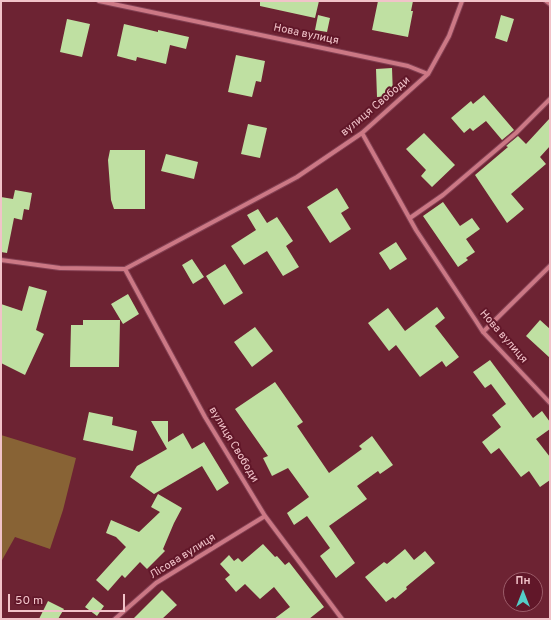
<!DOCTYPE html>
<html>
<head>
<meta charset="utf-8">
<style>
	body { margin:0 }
	#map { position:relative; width:551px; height:620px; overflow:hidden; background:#6d2333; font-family:Overpass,sans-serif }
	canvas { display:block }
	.frame { position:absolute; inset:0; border:2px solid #f1c3c9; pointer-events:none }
	.north { position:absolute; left:503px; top:572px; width:40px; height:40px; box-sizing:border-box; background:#611729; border:1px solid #9b5c69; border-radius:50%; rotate:0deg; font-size:11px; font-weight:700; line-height:16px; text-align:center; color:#f1c3c9 }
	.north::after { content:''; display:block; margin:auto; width:14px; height:18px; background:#54cdc7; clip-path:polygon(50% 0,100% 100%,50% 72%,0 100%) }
	.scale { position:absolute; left:8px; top:594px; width:117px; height:18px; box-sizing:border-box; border:2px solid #f1c3c9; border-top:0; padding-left:5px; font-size:12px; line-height:14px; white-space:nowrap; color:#f1c3c9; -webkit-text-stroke:3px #611729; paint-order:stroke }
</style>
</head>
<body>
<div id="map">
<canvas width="551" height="620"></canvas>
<div class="frame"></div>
<div class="north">Пн</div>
<div class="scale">50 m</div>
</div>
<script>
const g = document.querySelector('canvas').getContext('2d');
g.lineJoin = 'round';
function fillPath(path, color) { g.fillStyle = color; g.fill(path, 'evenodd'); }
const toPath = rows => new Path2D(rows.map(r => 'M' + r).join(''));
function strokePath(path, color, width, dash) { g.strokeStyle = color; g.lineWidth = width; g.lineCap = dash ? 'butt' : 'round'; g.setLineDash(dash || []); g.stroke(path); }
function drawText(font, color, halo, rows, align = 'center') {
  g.font = font + ' Overpass,sans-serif'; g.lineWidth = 4; g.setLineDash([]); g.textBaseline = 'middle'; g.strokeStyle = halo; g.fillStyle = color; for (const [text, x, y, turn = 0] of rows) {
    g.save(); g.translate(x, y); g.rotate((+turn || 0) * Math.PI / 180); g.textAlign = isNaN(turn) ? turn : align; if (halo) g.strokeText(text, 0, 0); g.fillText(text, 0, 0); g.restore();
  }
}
const green = toPath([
	[1,435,76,458,63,510,50,549,15,537,1,562]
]);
const building = toPath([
	[260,1,319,1,315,18,260,6],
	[378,1,413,1,411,11,413,11,408,37,372,30],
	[318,15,330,18,327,32,315,30],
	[501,15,514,19,507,42,495,38],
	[67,19,90,24,82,57,60,52],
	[124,24,158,32,158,30,189,37,186,49,170,45,166,64,137,57,136,61,117,56],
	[236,55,265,61,261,82,256,81,252,97,228,92],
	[392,68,393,96,377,97,376,69],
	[484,95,514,130,502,140,486,121,473,131,470,128,464,133,451,118,471,101,473,104],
	[550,118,550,146,540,157,546,164,511,194,524,209,507,223,475,175,508,147,506,146,518,136,526,144],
	[248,124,267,128,260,158,241,154],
	[424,133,455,165,432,187,421,176,426,170,406,149],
	[110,150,145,150,145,209,114,209,111,200,108,160],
	[166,154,198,162,194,179,161,171],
	[337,188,349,208,341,213,351,229,330,243,307,207],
	[15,190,32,193,29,210,24,209,22,220,14,218,7,253,1,252,1,197,13,199],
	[443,202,460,226,472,218,480,229,466,239,475,252,466,258,468,260,458,267,423,216],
	[258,209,267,223,277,217,293,241,286,246,299,267,283,276,267,251,244,265,231,246,256,230,247,215],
	[396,242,407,259,390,270,379,253],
	[192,259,204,277,193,284,182,265],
	[225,264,243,293,224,305,206,276],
	[29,286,47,291,36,330,44,334,25,375,1,363,1,304,22,311],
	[128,294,139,314,123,324,111,304],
	[437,307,445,318,435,326,459,357,446,367,442,361,420,377,396,345,389,351,368,323,388,308,405,331],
	[83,320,120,320,119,367,70,367,71,325,83,325],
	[540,320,550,329,550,358,526,336],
	[255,327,273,351,252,367,234,342],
	[490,360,533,418,542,411,550,422,550,429,536,439,550,457,550,480,540,487,529,471,521,477,499,448,491,454,482,442,501,427,492,415,506,404,491,384,485,388,473,372],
	[275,382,303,422,297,426,329,473,362,449,359,446,372,436,393,465,380,474,378,471,357,486,367,499,329,526,355,563,336,578,320,556,330,548,307,516,294,525,287,513,309,497,288,468,272,476,263,458,268,456,235,409],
	[89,412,113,417,112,425,137,431,133,451,83,440],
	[151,421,168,421,168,442,183,433,192,449,204,442,229,483,217,491,202,466,154,494,130,477,137,466,167,449],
	[158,494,182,508,174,523,163,549,165,551,147,569,140,562,125,578,122,575,108,591,96,580,126,547,116,537,106,533,111,520,139,532,160,512,151,507],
	[263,544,275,557,277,556,285,565,289,562,324,607,309,619,274,619,290,607,274,587,260,599,245,584,236,592,225,579,230,575,220,564,229,555,234,561,238,558,242,562],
	[405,549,414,560,425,551,435,563,406,587,407,589,395,599,393,597,386,602,365,577,384,562,387,564],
	[162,590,177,605,162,619,133,619],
	[93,597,104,606,97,616,85,607],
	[48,601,64,609,58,619,39,619]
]);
const minor = toPath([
	[99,1,408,66,428,74],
	[546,1,550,4],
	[362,133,416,230,476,321,483,332,550,403],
	[410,218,443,195,516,133,550,99],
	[1,260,60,268,125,269,297,177,362,133,428,74,449,36,462,1],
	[125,269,205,417,265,516,342,619],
	[483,332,550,266],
	[115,619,156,583,265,516]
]);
const streetNames = [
	["Нова вулиця",306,35,12],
	["вулиця Свободи",376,107,-40],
	["Нова вулиця",503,337,49],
	["вулиця Свободи",233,445,59],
	["Лісова вулиця",183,557,-32]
];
fillPath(green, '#886335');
fillPath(building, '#bfe0a2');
strokePath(minor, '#834053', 6);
strokePath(minor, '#cc7885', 4);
drawText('11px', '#f1c3c9', '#611729', streetNames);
</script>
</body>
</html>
